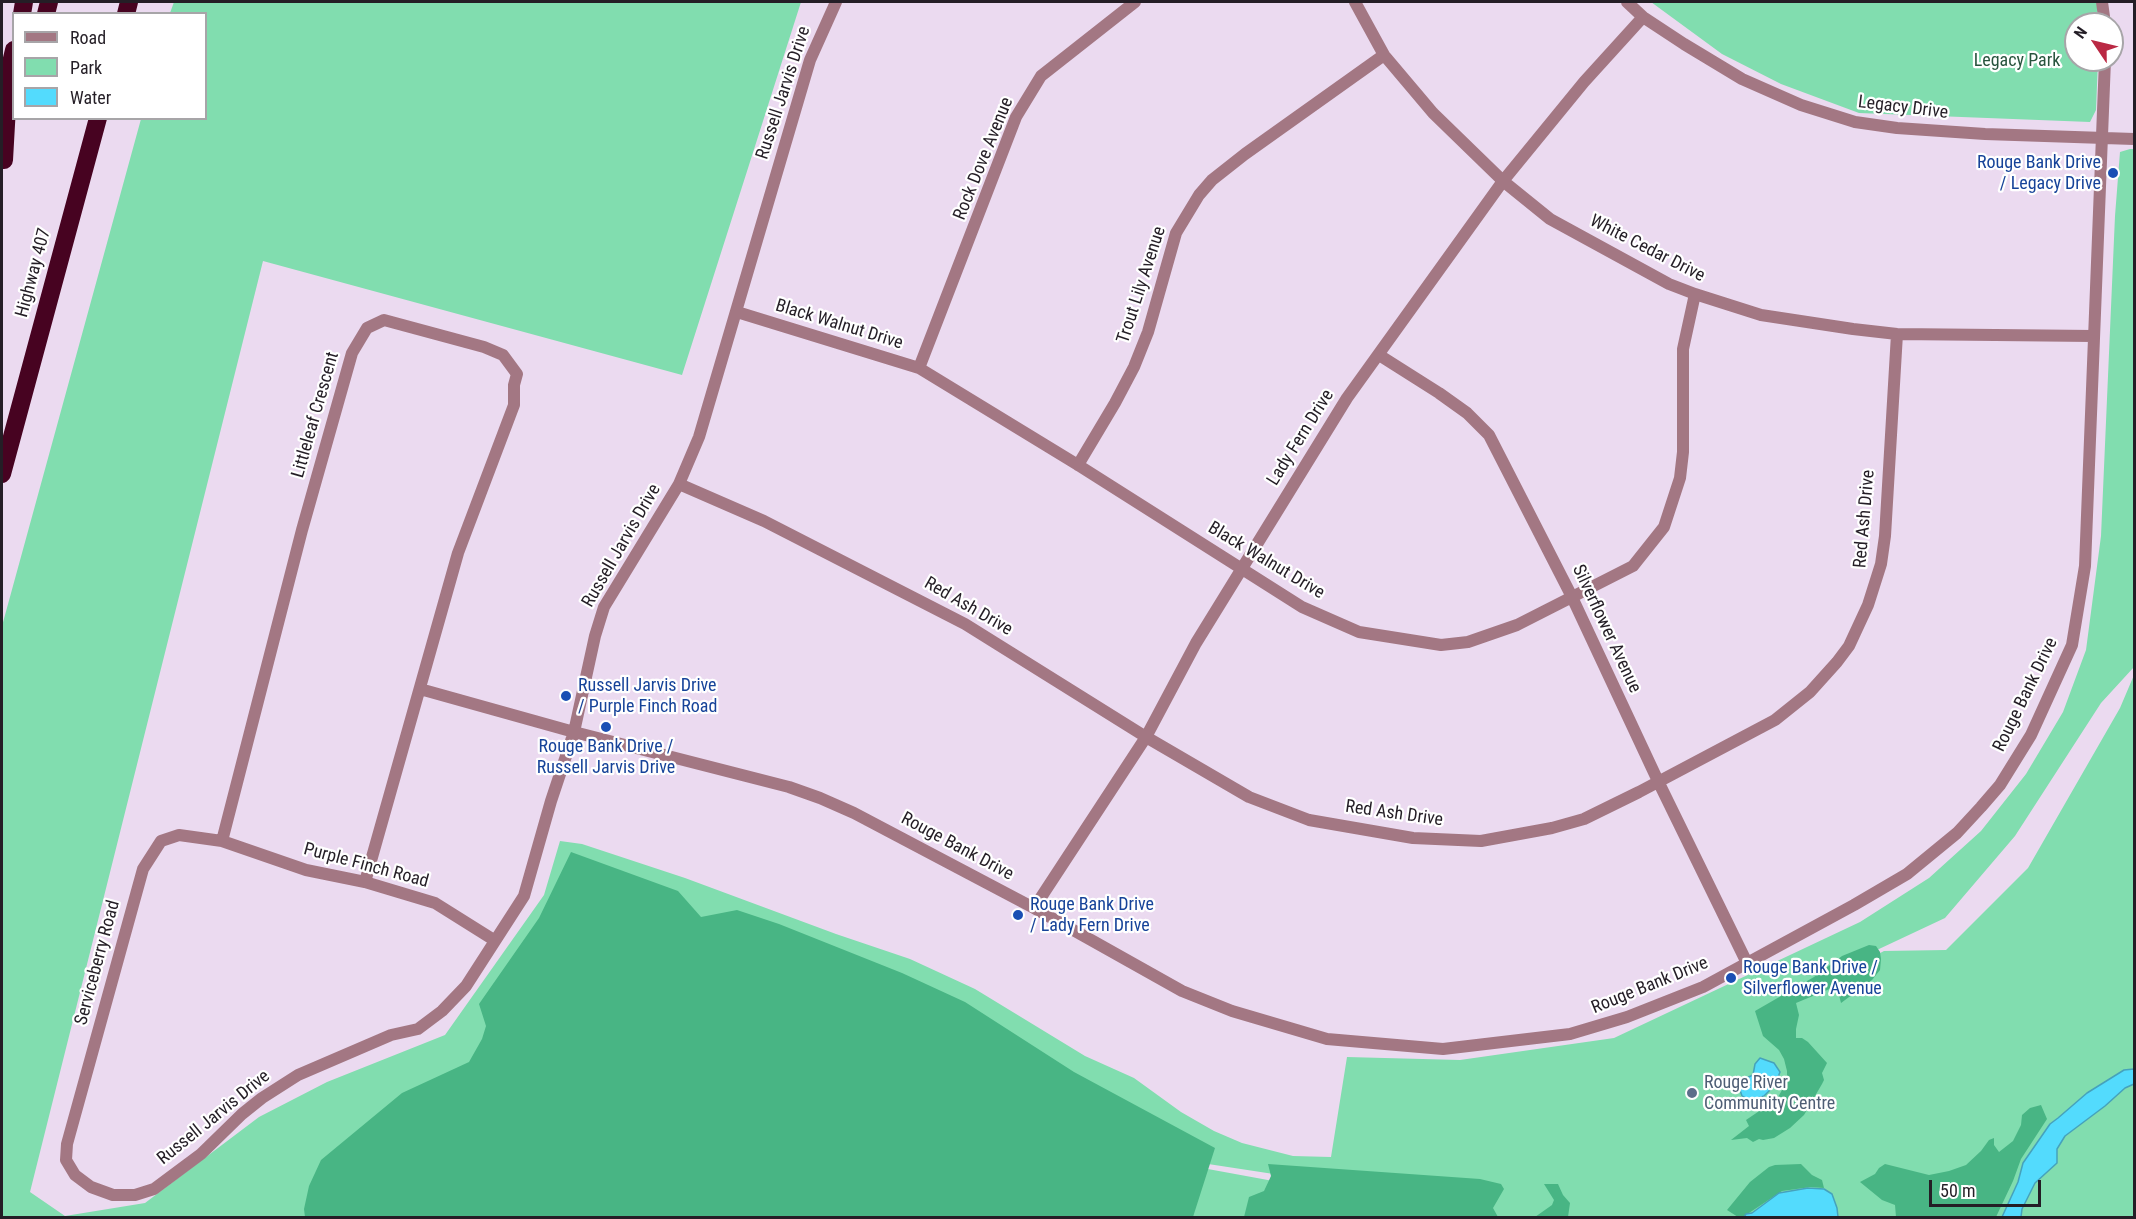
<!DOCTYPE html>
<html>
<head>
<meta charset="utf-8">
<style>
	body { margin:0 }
	#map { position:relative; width:2136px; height:1219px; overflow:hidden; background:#ebdaf0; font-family:"Roboto Condensed",sans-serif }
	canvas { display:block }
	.frame { position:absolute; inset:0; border:3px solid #241e26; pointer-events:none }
	.legend { position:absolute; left:12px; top:12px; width:195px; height:108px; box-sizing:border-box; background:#fff; border:2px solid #a7a5a8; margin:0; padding:8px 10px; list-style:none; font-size:18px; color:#241e26 }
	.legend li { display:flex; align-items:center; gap:12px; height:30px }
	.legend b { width:30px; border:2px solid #a7a5a8 }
	.north { position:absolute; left:2064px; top:12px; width:60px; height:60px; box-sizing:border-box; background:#fff; border:2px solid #a7a5a8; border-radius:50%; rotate:305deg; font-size:16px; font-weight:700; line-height:24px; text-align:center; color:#241e26 }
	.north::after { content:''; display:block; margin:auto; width:21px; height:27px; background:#ba2944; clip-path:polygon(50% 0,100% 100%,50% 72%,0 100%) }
	.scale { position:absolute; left:1929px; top:1180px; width:112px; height:27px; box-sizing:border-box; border:3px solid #241e26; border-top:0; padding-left:8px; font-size:18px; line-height:21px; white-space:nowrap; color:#241e26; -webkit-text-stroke:4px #fff; paint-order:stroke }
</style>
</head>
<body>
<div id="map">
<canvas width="2136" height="1219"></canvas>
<div class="frame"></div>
<ul class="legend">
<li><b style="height:8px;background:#a37783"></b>Road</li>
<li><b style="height:16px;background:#81ddaf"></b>Park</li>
<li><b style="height:16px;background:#53dbfd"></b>Water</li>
</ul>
<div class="north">N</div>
<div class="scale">50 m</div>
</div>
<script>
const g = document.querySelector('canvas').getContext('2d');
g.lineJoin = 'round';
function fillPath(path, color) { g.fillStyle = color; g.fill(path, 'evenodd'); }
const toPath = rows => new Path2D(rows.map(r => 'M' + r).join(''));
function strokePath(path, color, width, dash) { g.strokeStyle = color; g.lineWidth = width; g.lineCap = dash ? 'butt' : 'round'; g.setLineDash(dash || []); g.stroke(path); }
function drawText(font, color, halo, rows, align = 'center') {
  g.font = font + ' "Roboto Condensed",sans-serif'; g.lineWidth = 4.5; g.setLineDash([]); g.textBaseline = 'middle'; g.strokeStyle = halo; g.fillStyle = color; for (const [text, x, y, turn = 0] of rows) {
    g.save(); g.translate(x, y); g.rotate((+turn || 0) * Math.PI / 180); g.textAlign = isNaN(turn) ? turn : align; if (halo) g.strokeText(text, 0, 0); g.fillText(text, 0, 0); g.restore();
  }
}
const green = toPath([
	[174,2,801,2,682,375,263,261,30,1192,65,1216,145,1203,259,1117,327,1082,445,1035,544,895,560,841,582,844,685,878,836,934,910,959,975,989,1085,1056,1134,1078,1181,1112,1214,1131,1242,1143,1293,1156,1331,1157,1347,1057,1460,1060,1614,1038,1860,922,1929,878,1981,831,2026,774,2063,712,2086,650,2101,536,2115,216,2120,152,2130,149,2134,149,2134,667,2101,703,2015,836,1945,918,1796,988,1840,974,1884,951,1946,950,2028,868,2120,708,2134,675,2134,1217,2,1218,2,626,141,119,206,118,206,14,170,13],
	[1195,1162,1326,1182,1306,1187,1186,1165],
	[1651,2,2097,2,2098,24,2076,24,2076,60,2098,60,2096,110,2090,122,1859,113,1781,84,1722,54]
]);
const forest = toPath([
	[571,852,678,891,701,917,737,910,779,924,902,973,965,1002,1074,1072,1215,1148,1193,1217,305,1217,304,1209,309,1186,321,1160,402,1093,469,1062,482,1039,486,1026,479,1004,539,918],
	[1869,945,1876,946,1880,952,1881,959,1880,970,1872,980,1841,1003,1839,995,1832,988,1796,1003,1799,1015,1796,1029,1796,1038,1802,1038,1808,1042,1827,1063,1822,1073,1824,1080,1822,1084,1804,1115,1790,1128,1774,1138,1763,1140,1759,1139,1753,1142,1747,1138,1731,1140,1749,1126,1746,1120,1777,1099,1787,1081,1787,1071,1784,1059,1779,1050,1763,1036,1755,1011,1814,977,1842,956],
	[2041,1105,2047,1119,2021,1159,2013,1181,1996,1217,1896,1217,1895,1205,1882,1200,1860,1182,1875,1174,1879,1168,1885,1164,1929,1175,1949,1171,1966,1165,1981,1151,1989,1140,1994,1138,1994,1145,1999,1152,2013,1141,2021,1125,2022,1115,2030,1108],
	[1268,1164,1480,1179,1501,1184,1504,1189,1493,1208,1498,1217,1244,1217,1249,1197,1264,1191,1271,1176],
	[1801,1164,1812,1175,1822,1180,1824,1188,1811,1187,1782,1191,1743,1217,1738,1217,1727,1210,1750,1182,1769,1167,1775,1165],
	[1544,1184,1558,1184,1563,1195,1570,1203,1568,1217,1535,1217,1552,1205,1554,1200]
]);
const water = toPath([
	[1760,1058,1774,1063,1780,1072,1775,1085,1764,1096,1750,1101,1742,1096,1739,1087,1742,1080,1753,1075,1755,1064,1760,1058],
	[2134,1069,2134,1084,2125,1088,2105,1106,2065,1136,2057,1149,2057,1163,2035,1183,2022,1209,2021,1217,2002,1217,2018,1182,2023,1163,2050,1124,2058,1118,2087,1093,2124,1070,2134,1069],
	[1808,1188,1824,1189,1832,1194,1837,1208,1838,1217,1744,1217,1746,1214,1752,1213,1779,1193,1808,1188]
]);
const minor = toPath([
	[1355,2,1384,55,1433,113,1503,181,1550,219,1669,284,1695,294,1761,315,1853,329,1897,334,2093,336],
	[1627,2,1643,17,1684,44,1742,79,1801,105,1855,122,1897,128,1985,134,2134,139],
	[2102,2,2105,24],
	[737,312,919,368,1078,465,1302,607,1359,632,1441,645,1468,642,1517,625,1633,566,1664,527,1680,478,1683,452,1683,349,1695,294],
	[1379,355,1439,393,1467,413,1489,435,1571,595,1658,781,1747,963],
	[919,368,1016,117,1041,76,1135,2],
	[1078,465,1115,403,1134,367,1148,332,1176,233,1199,195,1212,180,1245,154,1384,55],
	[679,484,764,521,965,624,1146,737,1249,797,1309,820,1413,838,1481,841,1552,828,1584,819,1639,792,1775,720,1810,692,1837,662,1849,646,1868,605,1881,564,1885,536,1897,334],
	[420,689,574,732,789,787,820,798,854,813,1034,908,1182,991,1232,1011,1327,1039,1443,1049,1570,1034,1627,1017,1703,987,1854,905,1907,874,1957,833,1981,807,2000,785,2031,735,2072,645,2085,566,2105,60],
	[222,841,302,530,352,353,367,328,384,320,484,347,503,355,517,374,514,385,514,405,458,553,365,882],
	[1034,908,1146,737,1196,643,1347,398,1503,181,1584,82,1643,17],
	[494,940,435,903,365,882,306,870,222,841,179,835,161,841,143,869,67,1144,66,1160,75,1175,91,1187,113,1195,135,1195,154,1189,201,1154,242,1114,262,1098,298,1075,391,1035,418,1029,442,1011,466,986,524,896,551,801,574,732,595,636,604,607,679,484,699,437,810,60,836,2]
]);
const motorway = toPath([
	[22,14,24,2],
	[46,14,49,2],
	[126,14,129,2],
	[4,160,9,71,14,50],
	[2,474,98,118]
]);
const markers = [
	[2113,173,6,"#1a4fb4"],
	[566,696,6,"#1a4fb4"],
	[606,727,6,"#1a4fb4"],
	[1018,915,6,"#1a4fb4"],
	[1731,978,6,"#1a4fb4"],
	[1692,1093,6,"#5c6f8a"]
];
const parkNames = [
	["Legacy Park",2017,61]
];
const streetNames = [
	["Russell Jarvis Drive",784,93,-72],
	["Legacy Drive",1903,108,7],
	["Rock Dove Avenue",984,159,-68],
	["White Cedar Drive",1647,249,27],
	["Highway 407",34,273,-75],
	["Trout Lily Avenue",1142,285,-72],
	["Black Walnut Drive",839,325,17],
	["Littleleaf Crescent",316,415,-74],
	["Lady Fern Drive",1301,438,-58],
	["Red Ash Drive",1865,519,-85],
	["Russell Jarvis Drive",622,546,-60],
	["Black Walnut Drive",1266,561,31],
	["Red Ash Drive",968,607,30],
	["Silverflower Avenue",1606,629,65],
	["Rouge Bank Drive",2026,695,-64],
	["Red Ash Drive",1394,814,8],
	["Rouge Bank Drive",957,847,28],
	["Purple Finch Road",366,866,15],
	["Serviceberry Road",98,963,-75],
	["Rouge Bank Drive",1650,986,-22],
	["Russell Jarvis Drive",214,1118,-39]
];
const transitNames = [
	["Rouge Bank Drive",2101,163,"right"],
	["/ Legacy Drive",2101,184,"right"],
	["Russell Jarvis Drive",578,686],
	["/ Purple Finch Road",578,707],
	["Rouge Bank Drive /",606,747,"center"],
	["Russell Jarvis Drive",606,768,"center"],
	["Rouge Bank Drive",1030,905],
	["/ Lady Fern Drive",1030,926],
	["Rouge Bank Drive /",1743,968],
	["Silverflower Avenue",1743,989]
];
const serviceNames = [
	["Rouge River",1704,1083],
	["Community Centre",1704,1104]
];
fillPath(green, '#81ddaf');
fillPath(forest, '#48b584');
fillPath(water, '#53dbfd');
strokePath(water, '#45a2bc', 1.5);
strokePath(minor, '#a37783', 12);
strokePath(motorway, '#470321', 18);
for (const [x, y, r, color] of markers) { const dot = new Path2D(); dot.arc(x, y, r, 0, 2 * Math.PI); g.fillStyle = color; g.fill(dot); strokePath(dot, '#fff', 2); }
drawText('18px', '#28543e', '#fff', parkNames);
drawText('18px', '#241e26', '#fff', streetNames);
drawText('18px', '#164399', '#fff', transitNames, 'left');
drawText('18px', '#4e5e75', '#fff', serviceNames, 'left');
</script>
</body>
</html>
